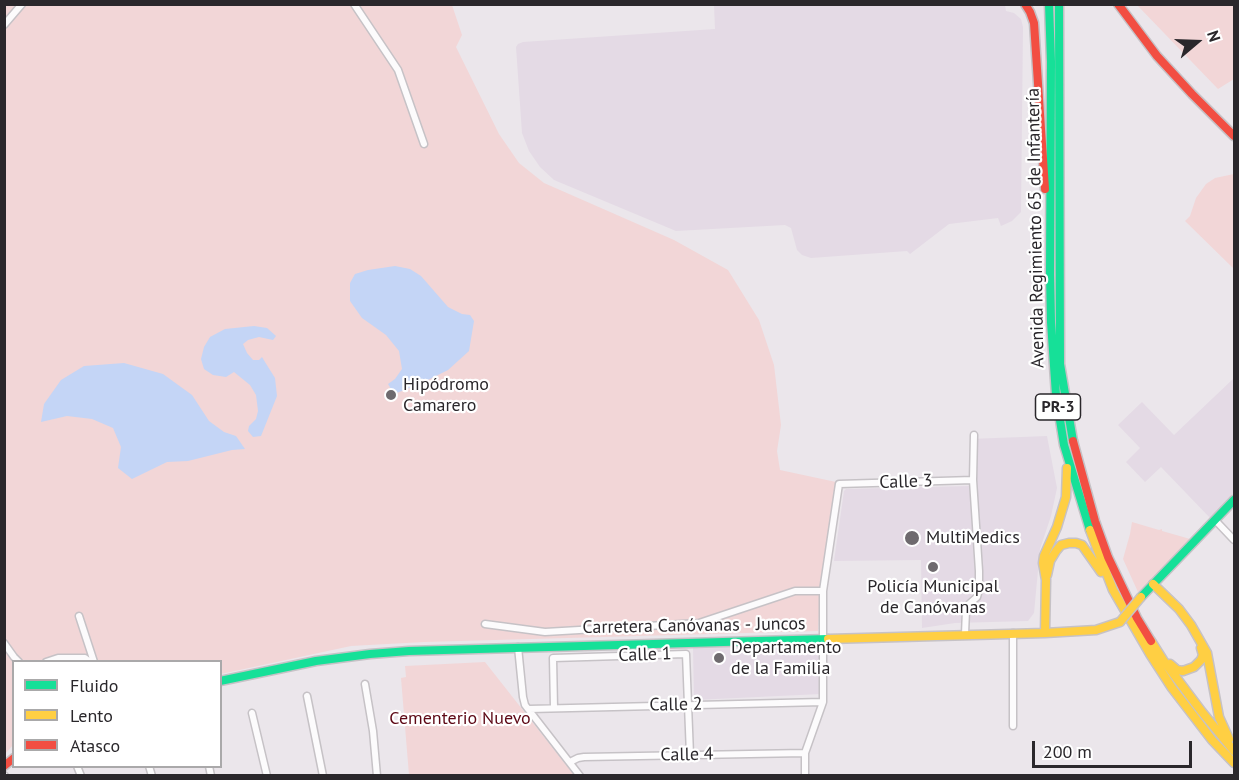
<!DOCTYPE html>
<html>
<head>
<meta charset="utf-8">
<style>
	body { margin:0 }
	#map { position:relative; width:1239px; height:780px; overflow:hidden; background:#ebe6eb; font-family:"PT Sans",sans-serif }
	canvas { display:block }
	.frame { position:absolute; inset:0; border:6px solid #2a272b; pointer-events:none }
	.legend { position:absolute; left:12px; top:660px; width:210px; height:108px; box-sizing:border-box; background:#fff; border:2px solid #aaa9aa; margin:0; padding:8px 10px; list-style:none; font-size:18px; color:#2a272b }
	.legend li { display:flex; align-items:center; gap:12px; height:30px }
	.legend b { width:30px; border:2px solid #aaa9aa }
	.north { position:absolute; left:1167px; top:12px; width:60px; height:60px; -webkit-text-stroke:4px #fff; paint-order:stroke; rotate:71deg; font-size:16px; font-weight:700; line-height:24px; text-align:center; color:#2a272b }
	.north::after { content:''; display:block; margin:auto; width:21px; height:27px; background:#2a272b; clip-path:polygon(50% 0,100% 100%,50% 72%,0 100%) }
	.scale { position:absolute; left:1032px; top:741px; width:160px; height:27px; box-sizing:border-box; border:3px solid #2a272b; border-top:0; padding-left:8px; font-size:18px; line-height:21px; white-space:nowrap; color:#2a272b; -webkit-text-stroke:4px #fff; paint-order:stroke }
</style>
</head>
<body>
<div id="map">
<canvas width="1239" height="780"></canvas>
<div class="frame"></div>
<ul class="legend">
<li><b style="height:8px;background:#16e098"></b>Fluido</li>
<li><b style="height:8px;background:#ffcf43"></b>Lento</li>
<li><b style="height:8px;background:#f24e42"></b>Atasco</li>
</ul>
<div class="north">N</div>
<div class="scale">200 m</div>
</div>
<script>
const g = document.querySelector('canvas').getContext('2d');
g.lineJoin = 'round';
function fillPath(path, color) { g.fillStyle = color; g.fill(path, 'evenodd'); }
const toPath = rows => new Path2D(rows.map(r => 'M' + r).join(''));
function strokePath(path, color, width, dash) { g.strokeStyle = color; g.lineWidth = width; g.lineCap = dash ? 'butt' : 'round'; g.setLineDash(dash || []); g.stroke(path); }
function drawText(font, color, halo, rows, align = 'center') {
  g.font = font + ' "PT Sans",sans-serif'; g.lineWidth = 4.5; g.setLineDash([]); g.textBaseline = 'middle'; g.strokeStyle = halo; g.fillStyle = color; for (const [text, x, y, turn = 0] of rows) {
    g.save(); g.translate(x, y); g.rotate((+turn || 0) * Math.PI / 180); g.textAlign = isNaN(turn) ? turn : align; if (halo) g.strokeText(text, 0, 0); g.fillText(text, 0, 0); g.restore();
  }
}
const built = toPath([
	[714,5,1005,5,1006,11,1014,13,1021,19,1023,27,1021,212,1012,221,1001,226,998,218,949,224,910,254,907,251,811,258,802,255,797,250,791,228,785,225,676,231,554,180,540,167,529,151,522,133,516,47,518,44,523,42,715,29],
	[1233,379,1234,381,1234,499,1212,520,1161,467,1145,482,1126,462,1140,448,1118,425,1142,402,1174,435],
	[1047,436,1057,488,1051,516,1040,549,1034,613,1028,621,955,623,922,628,921,560,834,561,844,491,846,489,970,486,970,439],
	[815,641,819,644,821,694,694,700,693,647]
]);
const green = toPath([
	[5,5,452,5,462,35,456,47,499,134,519,163,544,183,674,240,728,270,759,320,774,365,781,425,777,451,780,470,836,482,821,578,818,631,424,642,351,646,221,674,220,662,14,662,13,745,5,754],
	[1137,5,1234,5,1234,79,1218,89],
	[1234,174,1234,269,1185,221,1190,216,1196,198,1206,184,1215,178],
	[1132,522,1159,530,1162,529,1162,531,1190,539,1138,592,1123,559,1130,534],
	[485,662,574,775,409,775,401,678,406,677,405,666]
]);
const water = toPath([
	[395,266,410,269,421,276,448,307,462,314,470,315,474,321,469,351,448,370,420,384,394,394,388,384,395,379,402,369,399,351,386,335,362,318,350,301,350,283,355,274,368,270],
	[254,326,267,328,276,336,273,340,259,337,248,340,243,344,247,353,253,360,259,360,262,357,265,362,275,378,277,396,261,436,253,437,248,431,249,426,256,419,258,411,256,395,250,385,234,372,226,377,213,375,204,369,201,359,204,347,210,337,225,329],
	[124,363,163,374,192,395,209,421,224,432,236,436,245,449,232,450,188,461,167,462,132,479,118,468,121,447,113,428,92,419,67,416,41,422,44,404,61,380,84,366]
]);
const street = toPath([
	[354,4,398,70,424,144],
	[4,25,22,4],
	[1215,520,1234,540],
	[79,616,94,662],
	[485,624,545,632,699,623,795,591,823,591],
	[965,634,966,610,968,605,977,597,979,590,979,571,973,480,974,435],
	[4,643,14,657,19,662],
	[518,647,523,697,525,705,580,776],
	[46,662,58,658,85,658,90,662],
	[365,684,373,731,377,776],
	[307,696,323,776],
	[554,708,553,658,686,654,690,755],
	[529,709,823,702],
	[252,713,267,776],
	[1013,726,1013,633],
	[570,762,578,758,584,757,805,753],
	[77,766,81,776],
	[149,766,152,776],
	[209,766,211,776],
	[4,775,5,776],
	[805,776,805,753,823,702,823,591,839,484,973,480]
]);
const fast = toPath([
	[1049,4,1051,62,1050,274,1051,322,1056,395,1064,445,1090,530],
	[1059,4,1060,364,1073,441],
	[1141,597,1234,500],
	[220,681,316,661,370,654,409,651,828,639]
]);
const slow = toPath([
	[1090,530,1113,590,1150,654,1172,688,1212,740,1234,763],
	[1047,575,1050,561,1056,551,1061,545,1069,543,1076,543,1082,545,1101,572],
	[1153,584,1179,609,1191,625,1207,653,1219,717,1229,739],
	[1045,633,1046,580,1043,563,1044,556,1057,527,1066,497,1067,468],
	[828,639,1045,633,1096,630,1120,622],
	[1151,641,1163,660,1202,712,1234,751],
	[1170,664,1177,670,1183,671,1194,667,1201,660,1203,655,1201,648]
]);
const jam = toPath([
	[1025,4,1030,12,1034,23,1045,189],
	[1118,4,1157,56,1192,94,1234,136],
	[1073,441,1095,521,1108,557,1137,618,1151,641],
	[4,766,14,758]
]);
const slowBridge = toPath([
	[1120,622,1141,597]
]);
const markers = [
	[391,395,6,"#6e6a6e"],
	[912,538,8,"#6e6a6e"],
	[933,567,6,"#6e6a6e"],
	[719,658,6,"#6e6a6e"]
];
const shields = [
	[1058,407,45]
];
const shieldNames = [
	["PR-3",1058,407]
];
const streetNames = [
	["Avenida Regimiento 65 de Infantería",1036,228,-91],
	["Calle 3",906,482,-2],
	["Carretera Canóvanas - Juncos",694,626,-1],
	["Calle 1",645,655,-2],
	["Calle 2",676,705,-1],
	["Calle 4",687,755,-1]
];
const poiNames = [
	["Hipódromo",403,385],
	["Camarero",403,406],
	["MultiMedics",926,538],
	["Policía Municipal",933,587,"center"],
	["de Canóvanas",933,608,"center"],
	["Departamento",731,648],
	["de la Familia",731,669]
];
const parkNames = [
	["Cementerio Nuevo",460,719]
];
fillPath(built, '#e4dae5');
fillPath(green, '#f2d6d7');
fillPath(water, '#c4d5f6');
strokePath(street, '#c6c2c6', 9);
strokePath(fast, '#c6c2c6', 11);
strokePath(slow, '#c6c2c6', 11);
strokePath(jam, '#c6c2c6', 11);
strokePath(street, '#fcfbfc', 6);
strokePath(fast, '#16e098', 8);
strokePath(slow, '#ffcf43', 8);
strokePath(jam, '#f24e42', 8);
strokePath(slowBridge, '#c6c2c6', 11, []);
strokePath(slowBridge, '#ffcf43', 8);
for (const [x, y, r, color] of markers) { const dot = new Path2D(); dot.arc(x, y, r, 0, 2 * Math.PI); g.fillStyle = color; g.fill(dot); strokePath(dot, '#fff', 2); }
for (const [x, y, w] of shields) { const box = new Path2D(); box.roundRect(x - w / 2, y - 13, w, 26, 4.5); g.fillStyle = '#fff'; g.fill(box); strokePath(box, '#2a272b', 1.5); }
drawText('bold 16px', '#2a272b', null, shieldNames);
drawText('18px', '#2a272b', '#fff', streetNames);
drawText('18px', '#2a272b', '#fff', poiNames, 'left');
drawText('18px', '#5d0815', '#fff', parkNames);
</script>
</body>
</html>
